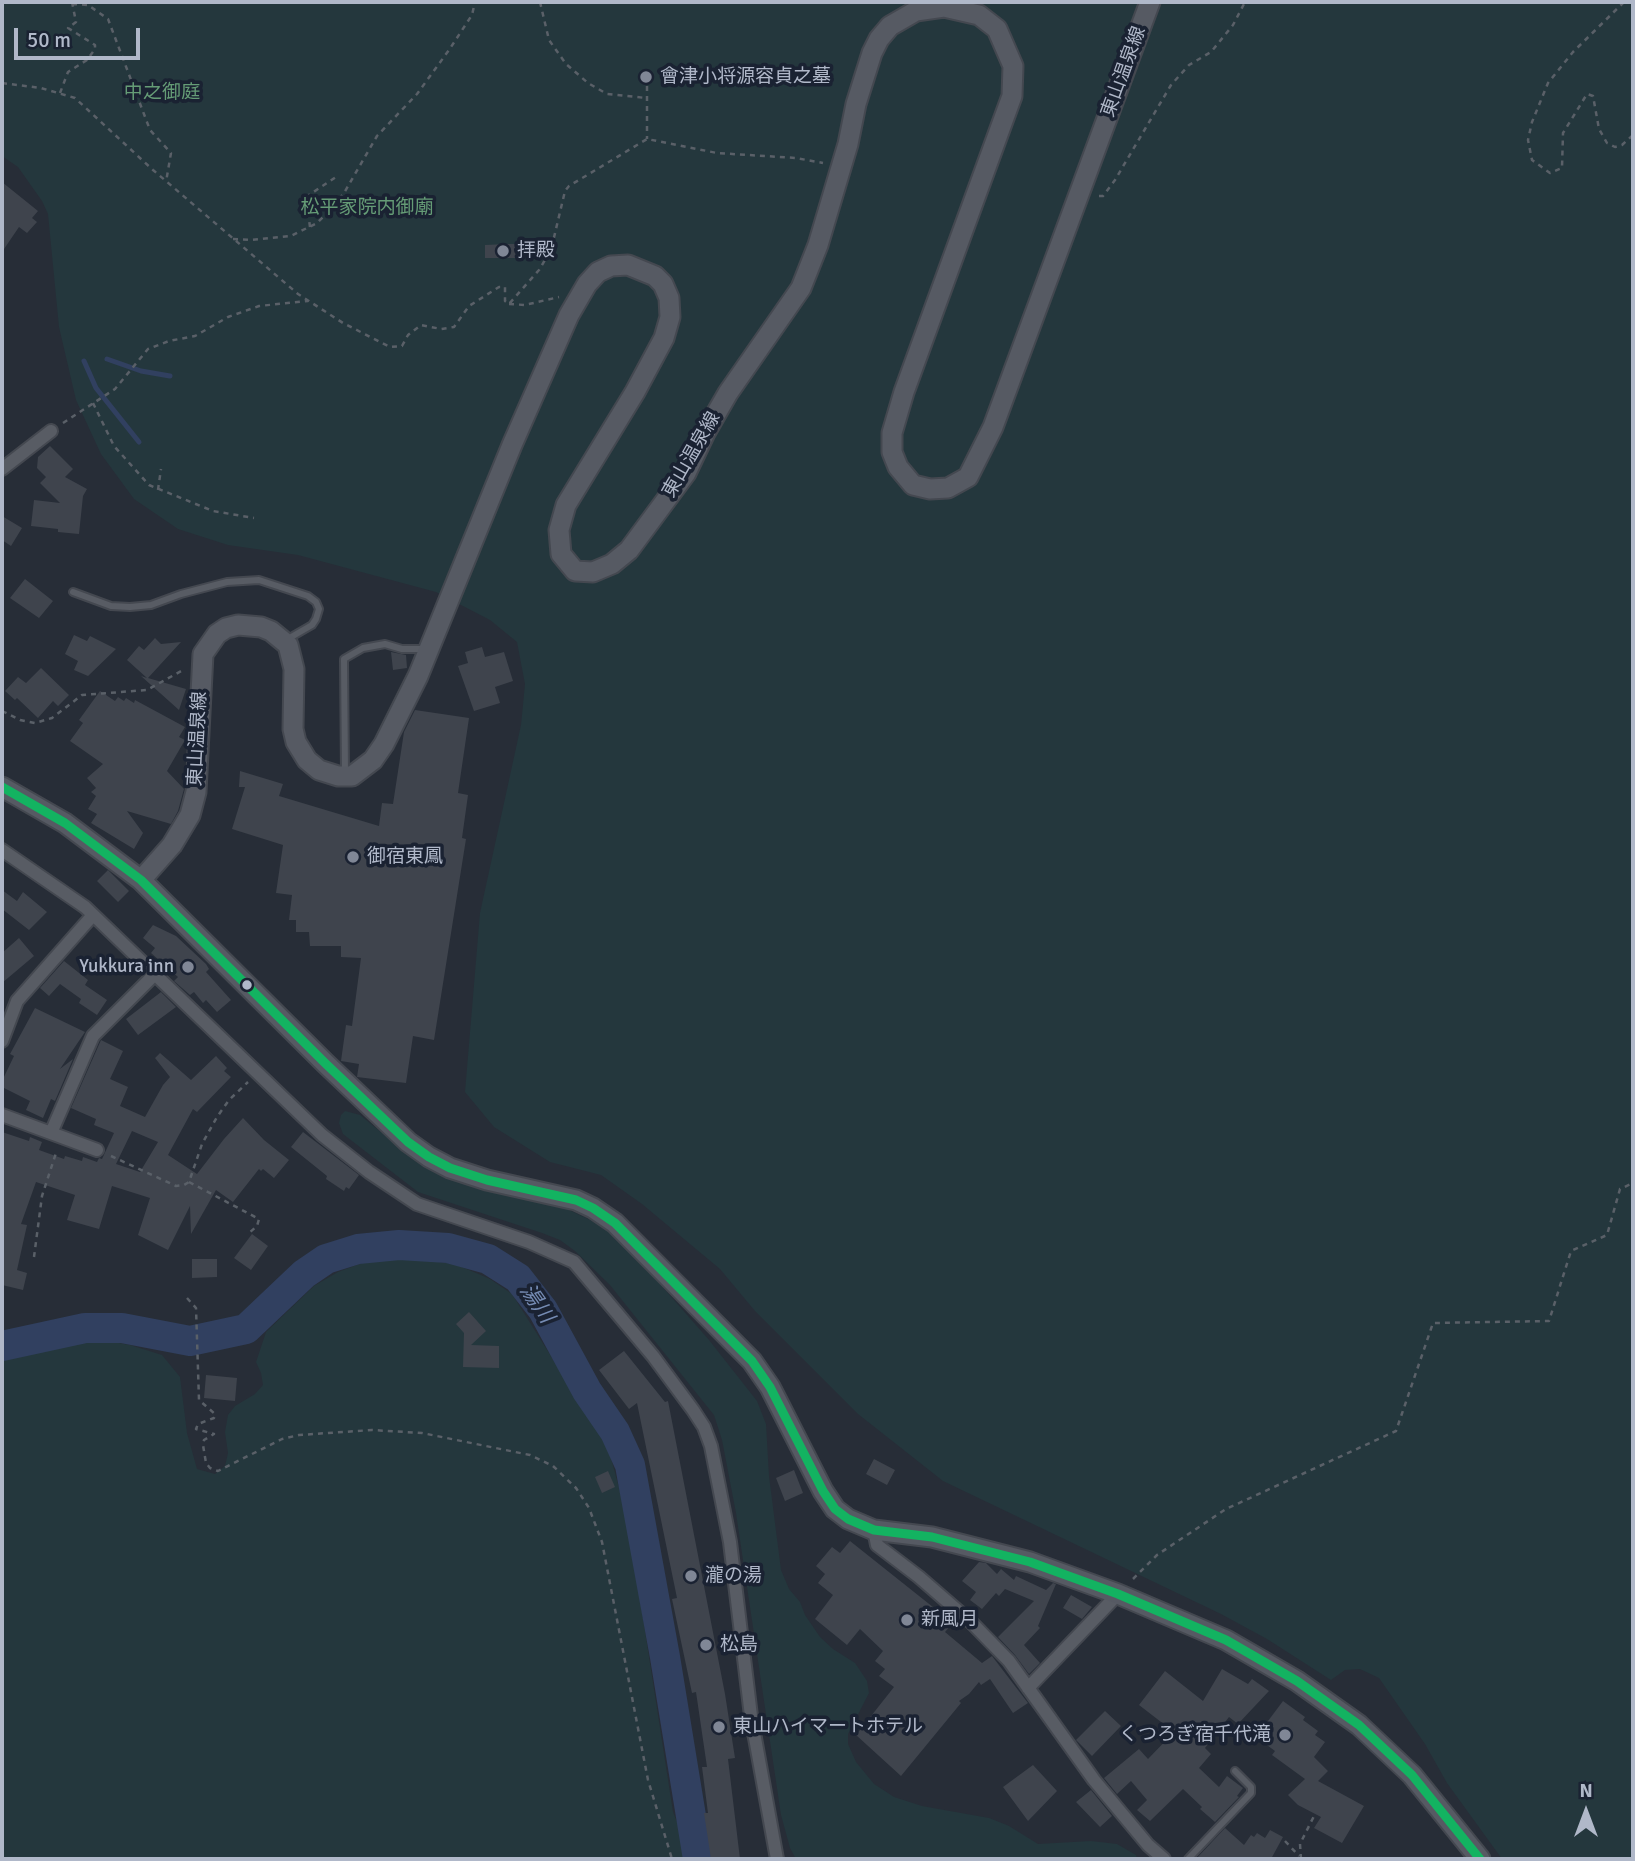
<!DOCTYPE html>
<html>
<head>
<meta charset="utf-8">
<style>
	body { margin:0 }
	#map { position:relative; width:1635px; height:1861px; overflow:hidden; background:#272d37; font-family:Signika,sans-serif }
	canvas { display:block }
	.frame { position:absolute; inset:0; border:4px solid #b0b8c9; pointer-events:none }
	.north { position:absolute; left:1551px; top:1777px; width:70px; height:70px; -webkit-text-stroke:5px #1a2232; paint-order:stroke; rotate:0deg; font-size:19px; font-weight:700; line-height:28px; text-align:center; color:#b0b8c9 }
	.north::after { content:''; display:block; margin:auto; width:24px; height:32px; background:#b0b8c9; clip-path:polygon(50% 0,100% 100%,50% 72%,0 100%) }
	.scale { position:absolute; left:14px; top:28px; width:126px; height:32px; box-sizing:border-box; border:4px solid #b0b8c9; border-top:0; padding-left:9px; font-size:21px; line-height:24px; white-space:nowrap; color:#b0b8c9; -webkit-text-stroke:5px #1a2232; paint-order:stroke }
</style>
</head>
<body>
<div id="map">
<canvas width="1635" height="1861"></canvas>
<div class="frame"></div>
<div class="north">N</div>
<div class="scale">50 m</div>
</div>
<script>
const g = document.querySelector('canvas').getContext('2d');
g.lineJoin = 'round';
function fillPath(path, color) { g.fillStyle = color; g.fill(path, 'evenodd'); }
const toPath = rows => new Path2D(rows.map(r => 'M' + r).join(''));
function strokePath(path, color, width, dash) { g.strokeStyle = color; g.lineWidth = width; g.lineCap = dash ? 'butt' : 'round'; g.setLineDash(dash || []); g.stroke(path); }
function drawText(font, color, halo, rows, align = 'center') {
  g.font = font + ' Signika,"Noto Sans JP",sans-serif'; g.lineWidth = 7; g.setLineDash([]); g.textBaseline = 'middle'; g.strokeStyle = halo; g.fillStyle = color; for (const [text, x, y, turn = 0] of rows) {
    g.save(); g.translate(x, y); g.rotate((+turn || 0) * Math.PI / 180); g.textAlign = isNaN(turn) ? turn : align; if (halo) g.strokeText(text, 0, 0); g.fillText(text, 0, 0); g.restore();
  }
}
const green = toPath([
	[2,2,1633,2,1633,1859,1502,1859,1447,1783,1425,1744,1379,1678,1360,1669,1345,1670,1331,1680,1267,1639,1221,1614,943,1481,858,1414,755,1311,720,1269,642,1204,601,1175,550,1162,494,1127,465,1092,480,913,521,725,525,684,517,642,490,620,436,592,298,555,228,545,178,529,134,499,101,454,76,400,59,327,48,214,42,201,18,167,2,156],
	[345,1111,360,1115,403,1150,464,1182,567,1209,603,1226,618,1236,709,1340,757,1401,766,1424,769,1476,781,1570,789,1589,800,1602,805,1615,820,1637,833,1649,855,1663,867,1681,869,1693,848,1734,848,1744,856,1762,874,1784,894,1797,922,1806,989,1818,1009,1826,1038,1844,1091,1841,1117,1844,1136,1855,1137,1859,796,1859,790,1848,781,1815,736,1513,722,1440,714,1415,610,1285,575,1251,560,1240,542,1233,418,1192,343,1134,339,1123,341,1115],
	[414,1259,455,1264,490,1279,512,1294,608,1447,628,1521,673,1812,692,1859,2,1859,2,1352,72,1340,102,1340,130,1345,162,1355,180,1377,187,1433,197,1469,215,1474,225,1466,228,1453,225,1432,228,1415,235,1406,255,1394,263,1385,261,1373,256,1362,266,1332,314,1286,338,1272,370,1260]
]);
const stream = toPath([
	[107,359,141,371,170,376],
	[84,361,96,388,139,442]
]);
const river = toPath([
	[2,1346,85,1328,122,1328,190,1341,246,1329,304,1274,326,1259,358,1249,399,1245,448,1248,488,1259,518,1278,543,1310,587,1391,615,1432,630,1465,665,1657,698,1859]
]);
const building = toPath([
	[2,182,38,211,32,218,37,222,27,233,19,227,2,252],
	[508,244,521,244,521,258,485,258,485,245],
	[50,446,73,469,65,477,87,489,83,496,79,534,58,532,58,529,31,526,34,500,60,503,40,483,46,477,37,468,38,457],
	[2,516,22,528,11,546,2,540],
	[25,579,53,601,39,618,10,598],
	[74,635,87,641,90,636,116,649,88,676,74,670,78,661,65,654],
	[155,638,161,644,181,642,148,678,186,689,179,710,141,676,147,678,127,660,139,646,144,650],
	[482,647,485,657,504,652,513,681,495,687,500,703,474,711,458,666,468,663,465,652],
	[391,652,406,655,407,668,393,670],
	[41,668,69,695,58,706,53,701,38,718,17,698,15,700,5,691,18,677,26,683],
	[100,691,115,701,118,697,124,701,126,698,134,703,135,700,185,727,179,737,185,740,167,771,184,789,178,811,171,824,127,811,143,833,134,849,91,823,97,814,88,809,96,796,91,792,96,788,87,778,103,764,70,741,83,723,79,720],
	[415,710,469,718,458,793,468,795,462,838,466,839,434,1040,413,1036,406,1083,357,1077,359,1064,341,1061,346,1025,352,1026,361,958,341,957,341,946,310,946,309,932,296,932,296,920,289,920,292,895,276,893,283,845,232,829,245,787,239,787,240,771,283,784,279,796,379,826,382,803,393,804,404,732],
	[108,870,129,891,118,902,97,881],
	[2,890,17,901,23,892,47,912,29,930,2,909],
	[153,925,176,936,206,964,209,969,206,972,231,1000,217,1012,206,1000,203,1003,194,992,190,995,174,981,178,977,151,953,155,948,143,938],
	[19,938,34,956,2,983,2,953],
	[64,961,88,980,85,985,107,1000,97,1015,79,1003,81,999,60,984,49,996,40,988],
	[161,992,176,1007,138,1035,126,1019],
	[35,1008,85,1032,60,1069,73,1059,55,1101,51,1099,43,1118,26,1110,30,1101,2,1087,2,1081,14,1056,10,1054],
	[101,1040,123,1051,110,1079,128,1087,120,1106,145,1117,163,1085,170,1077,155,1058,160,1053,191,1080,216,1056,227,1068,224,1071,231,1077,197,1112,193,1109,168,1155,197,1174,224,1139,243,1118,264,1140,289,1160,274,1178,263,1169,261,1171,259,1169,233,1202,216,1190,191,1234,190,1206,168,1250,138,1235,150,1198,112,1186,99,1229,67,1220,75,1195,36,1182,21,1224,27,1225,17,1270,27,1273,23,1290,2,1285,2,1132,29,1141,30,1137,42,1142,39,1150,64,1159,65,1156,82,1161,83,1157,97,1162,99,1158,102,1159,114,1133,94,1125,96,1119,71,1108],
	[132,1131,158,1142,140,1172,116,1164],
	[303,1132,359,1175,349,1189,346,1187,344,1191,326,1179,327,1176,291,1147],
	[252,1234,268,1246,251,1270,234,1258],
	[192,1259,217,1259,217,1277,192,1278],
	[469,1312,486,1331,471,1345,499,1346,499,1368,463,1367,464,1333,456,1324],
	[624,1351,665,1402,668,1401,725,1694,735,1758,728,1759,740,1859,711,1859,704,1813,708,1813,702,1767,707,1767,696,1692,692,1693,672,1599,677,1598,637,1403,629,1409,599,1370],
	[206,1375,237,1378,235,1401,204,1398],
	[874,1459,895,1470,887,1485,866,1474],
	[794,1470,803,1493,785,1501,776,1478],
	[608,1471,615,1487,602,1493,595,1477],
	[850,1541,953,1623,945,1632,982,1663,992,1656,1028,1703,1013,1713,990,1679,981,1685,979,1682,969,1694,959,1701,961,1703,901,1776,856,1735,894,1687,879,1676,885,1669,875,1661,883,1651,860,1629,847,1645,815,1619,833,1595,818,1583,825,1574,816,1566,832,1547,840,1553],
	[979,1562,986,1563,997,1574,1001,1569,1014,1580,1016,1576,1046,1590,1053,1583,1056,1584,1038,1626,1040,1628,1024,1645,1040,1663,1029,1674,1015,1655,998,1637,1034,1601,1005,1589,999,1596,996,1593,982,1609,970,1600,976,1592,962,1581],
	[1071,1595,1092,1607,1082,1619,1063,1608],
	[1222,1669,1248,1684,1252,1679,1269,1691,1238,1724,1229,1717,1205,1748,1211,1754,1199,1768,1219,1787,1227,1776,1243,1788,1237,1796,1239,1797,1215,1822,1200,1809,1202,1807,1183,1789,1150,1821,1137,1810,1147,1800,1131,1781,1117,1794,1104,1778,1139,1749,1148,1759,1174,1732,1139,1705,1165,1671,1203,1701],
	[1283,1701,1305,1717,1303,1720,1318,1731,1315,1735,1325,1742,1314,1757,1328,1771,1318,1781,1364,1806,1342,1843,1314,1828,1321,1817,1298,1805,1288,1795,1305,1779,1272,1755,1275,1751,1256,1737],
	[1105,1711,1121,1726,1092,1756,1076,1740],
	[1033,1765,1057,1791,1028,1821,1003,1787],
	[1091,1790,1112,1816,1100,1827,1076,1802],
	[1225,1828,1244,1845,1251,1835,1254,1837,1257,1833,1265,1838,1270,1830,1283,1837,1271,1859,1196,1859]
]);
const path = toPath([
	[540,2,549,40,566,64,588,83,607,94,646,98],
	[1624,2,1573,52,1548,83,1532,122,1528,140,1532,160,1550,173,1562,168,1563,133,1587,94,1593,96,1599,129,1607,143,1615,147,1622,145,1633,135],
	[72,4,88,5,108,19,150,130,171,153,166,182],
	[2,83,41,88,75,98,153,170,298,294,343,323,390,347,402,346,408,335,421,325,441,329,454,327,469,306,499,287,505,287,505,301,509,304,539,270,551,250,565,191,569,186,647,139,717,153,796,158,823,163],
	[647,86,647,139],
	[60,93,68,72,87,60,95,49,95,45,68,28,76,22,72,2],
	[1099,196,1103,196,1115,180,1171,85,1189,65,1211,52,1233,25,1245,2],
	[310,227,306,197,336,177],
	[233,239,251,240,291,236,317,223,328,212,344,193,377,136,417,94,449,50,472,15,475,2],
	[509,304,525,305,559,297],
	[93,403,114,446,149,485,213,511,254,518],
	[63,423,115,389,148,349,169,341,195,336,228,317,259,306,308,301],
	[158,490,161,469],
	[2,711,20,720,35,723,52,718,82,695,147,690,183,670],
	[111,1156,176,1186,184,1185,189,1182,202,1144,217,1117,229,1100,248,1082],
	[189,1182,259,1219,257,1226,249,1233],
	[34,1257,42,1196,57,1150],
	[187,1298,196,1308,199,1400,215,1414,214,1418,198,1424,196,1429,214,1434,204,1440,203,1445,206,1463,210,1468,218,1471,282,1439,299,1435,372,1430,422,1433,530,1455,553,1466,576,1488,589,1508,602,1542,648,1780,672,1859],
	[1133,1579,1157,1555,1226,1509,1396,1431,1433,1323,1549,1321,1571,1251,1607,1235,1620,1189,1633,1183],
	[1285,1841,1299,1856],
	[1301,1859,1300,1844,1315,1814]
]);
const service = toPath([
	[73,592,111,606,130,607,151,605,181,594,227,582,259,580,308,596,316,602,319,609,316,619,312,625,286,640],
	[345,774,344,659,363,648,385,644,402,649,424,649],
	[1188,1859,1251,1793,1251,1787,1235,1771]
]);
const minor = toPath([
	[2,469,51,431],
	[2,850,85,907,322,1135,369,1172,417,1204,529,1242,574,1262,653,1356,693,1410,704,1427,711,1446,730,1542,751,1716,777,1859],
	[2,1041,17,1001,93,915],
	[2,1115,97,1150],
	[51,1133,93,1036,155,974],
	[874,1530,877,1545,919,1577,972,1623,1009,1661,1094,1780,1148,1845,1164,1859],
	[1028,1688,1118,1594]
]);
const secondary = toPath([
	[2,787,65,823,141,880,325,1063,408,1142,429,1157,450,1168,487,1180,576,1200,593,1208,615,1223,752,1361,770,1387,823,1491,835,1509,848,1519,874,1530,932,1537,1030,1562,1118,1594,1226,1640,1297,1681,1359,1725,1412,1775,1480,1859],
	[141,880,172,845,190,815,196,792,203,654,217,634,226,628,238,625,261,627,271,631,288,645,294,669,293,729,296,742,307,760,319,770,338,776,352,776,373,760,384,744,418,676,512,445,569,315,587,284,598,272,611,266,628,265,655,276,663,284,669,298,670,317,664,338,635,392,566,505,559,530,561,554,575,571,593,572,612,564,629,550,686,473,705,433,728,393,801,288,818,245,848,144,856,104,872,53,879,39,890,26,916,11,944,7,979,15,997,29,1013,66,1012,96,904,392,892,433,892,452,898,467,913,485,930,489,948,488,968,477,993,427,1150,2]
]);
const bus1 = toPath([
	[2,787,65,823,141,880,325,1063,408,1142,429,1157,450,1168,487,1180,576,1200,593,1208,615,1223,752,1361,770,1387,823,1491,835,1509,848,1519,874,1530,932,1537,1030,1562,1118,1594,1226,1640,1297,1681,1359,1725,1412,1775,1480,1859]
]);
const markers = [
	[646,77,7,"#808796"],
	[503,251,7,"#808796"],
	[353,857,7,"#808796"],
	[188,967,7,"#808796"],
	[247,985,6,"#b0b8c9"],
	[691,1576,7,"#808796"],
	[907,1620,7,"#808796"],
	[706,1645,7,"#808796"],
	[719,1727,7,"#808796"],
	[1285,1735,7,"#808796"]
];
const streetNames = [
	["東山温泉線",1124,72,-70],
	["東山温泉線",692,455,-60],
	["東山温泉線",198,739,-87]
];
const poiNames = [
	["會津小将源容貞之墓",660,77],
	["拝殿",517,251],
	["御宿東鳳",367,857],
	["Yukkura inn",174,967,"right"],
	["瀧の湯",705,1576],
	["新風月",921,1620],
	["松島",720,1645],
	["東山ハイマートホテル",733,1727],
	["くつろぎ宿千代滝",1271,1735,"right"]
];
const parkNames = [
	["中之御庭",162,93],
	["松平家院内御廟",367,208]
];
const waterNames = [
	["湯川",536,1304,55]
];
fillPath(green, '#24373d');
strokePath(stream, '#314060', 5);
strokePath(river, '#314060', 30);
fillPath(building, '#3f444d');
strokePath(service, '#444850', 10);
strokePath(minor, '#444850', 16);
strokePath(secondary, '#444850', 23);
strokePath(path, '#5a6068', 2.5, [5, 5]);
strokePath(service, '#585c64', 6);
strokePath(minor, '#585c64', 12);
strokePath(secondary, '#565a63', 19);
strokePath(bus1, '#13b361', 9);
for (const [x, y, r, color] of markers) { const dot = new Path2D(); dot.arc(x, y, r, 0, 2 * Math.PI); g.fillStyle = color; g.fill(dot); strokePath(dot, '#1a2232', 2.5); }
drawText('19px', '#b0b8c9', '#1a2232', streetNames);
drawText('19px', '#b0b8c9', '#1a2232', poiNames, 'left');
drawText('19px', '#659c76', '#1a2232', parkNames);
drawText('italic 21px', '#758bb3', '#1a2232', waterNames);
</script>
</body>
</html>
